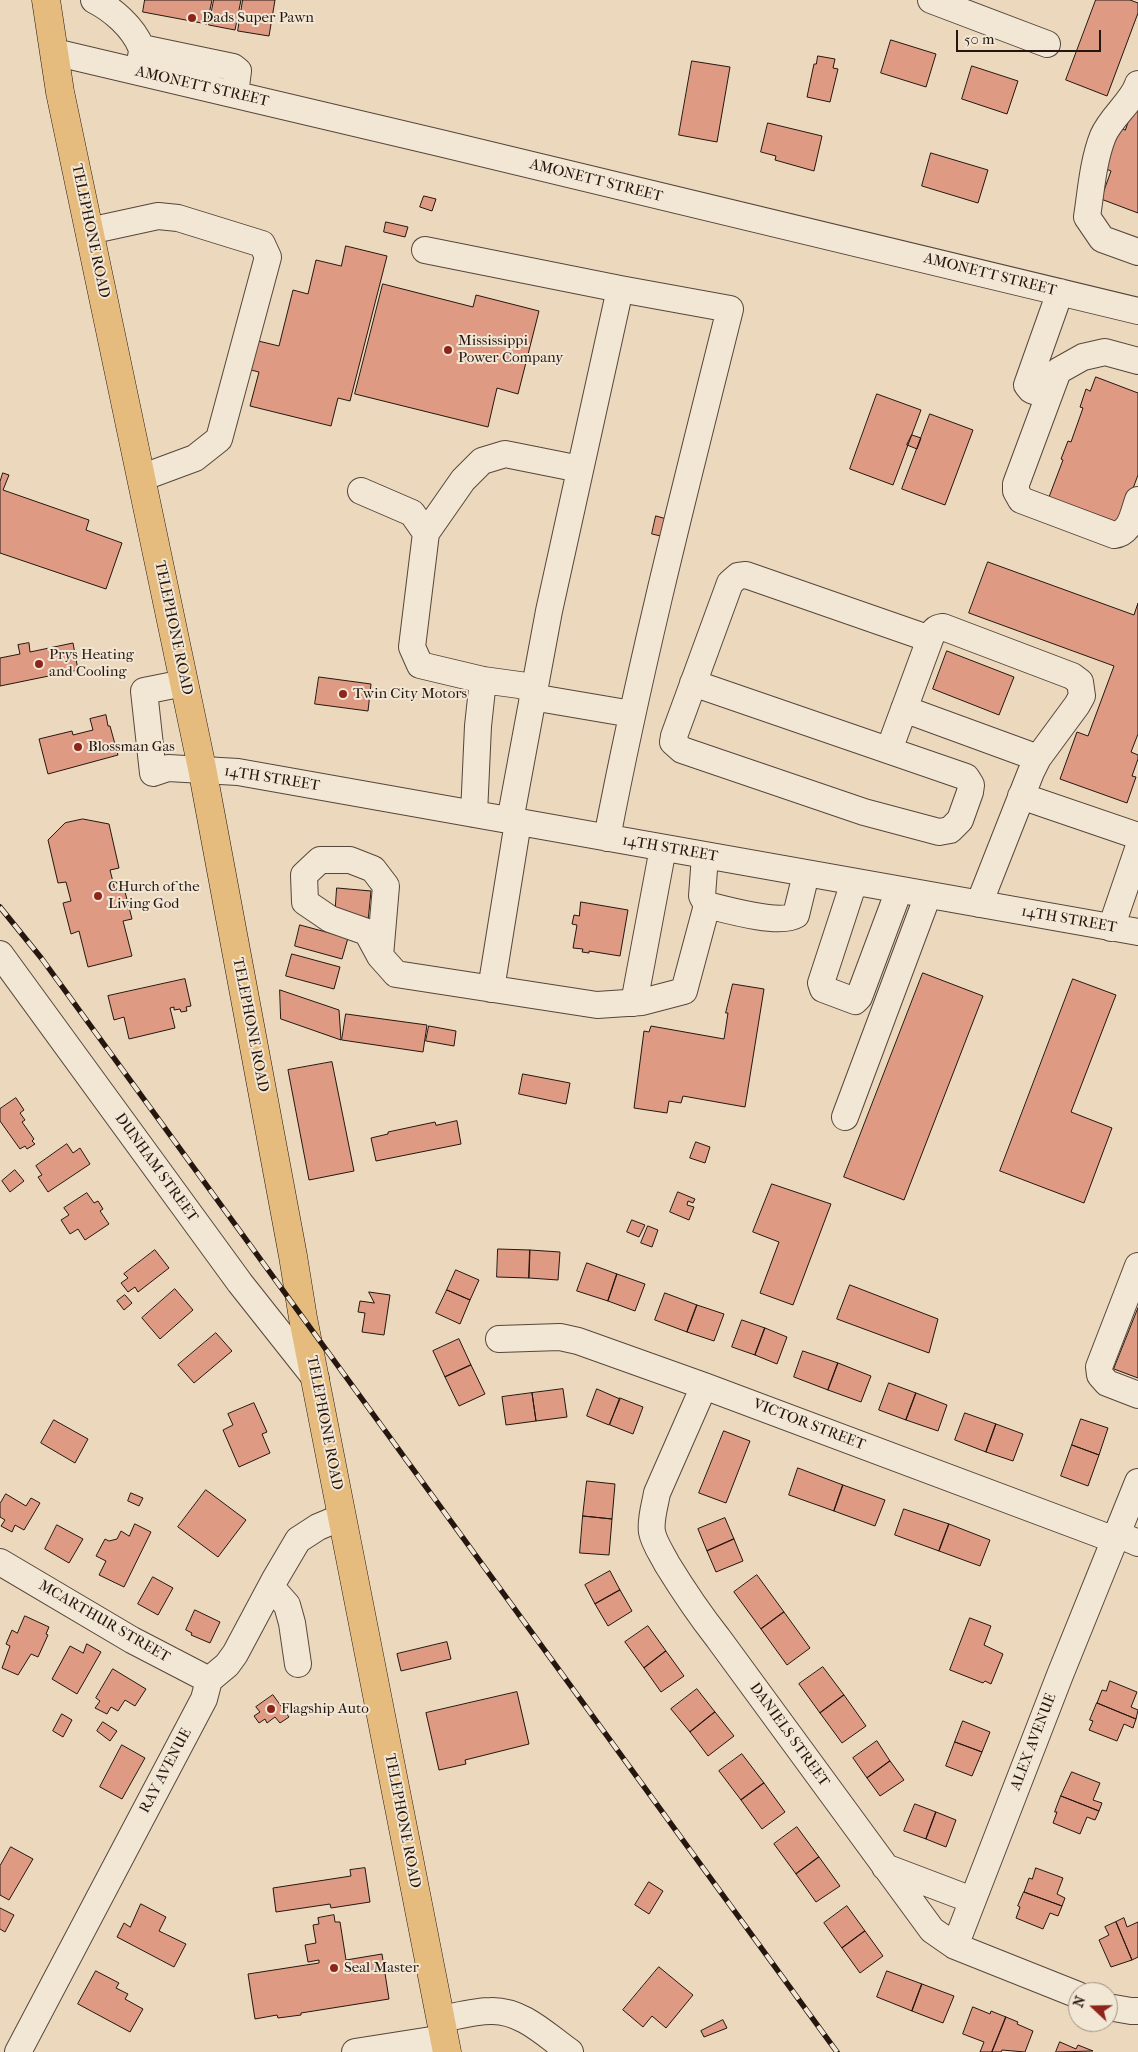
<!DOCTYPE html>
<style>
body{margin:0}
#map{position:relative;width:1138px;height:2052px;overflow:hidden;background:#ebd8bd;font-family:"IM FELL French Canon",serif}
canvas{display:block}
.north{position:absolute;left:1068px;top:1982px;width:50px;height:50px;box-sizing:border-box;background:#f2e6d4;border:1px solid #a09386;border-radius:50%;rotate:291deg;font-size:14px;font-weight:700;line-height:20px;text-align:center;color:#251710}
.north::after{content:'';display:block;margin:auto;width:18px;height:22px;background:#8f2418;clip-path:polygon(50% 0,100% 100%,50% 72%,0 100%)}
.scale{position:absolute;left:956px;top:30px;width:145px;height:22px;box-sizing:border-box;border:2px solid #251710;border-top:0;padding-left:6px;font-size:15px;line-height:18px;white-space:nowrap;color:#251710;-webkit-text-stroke:4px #f2e6d4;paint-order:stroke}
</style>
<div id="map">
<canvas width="1138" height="2052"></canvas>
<div class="north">N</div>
<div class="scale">50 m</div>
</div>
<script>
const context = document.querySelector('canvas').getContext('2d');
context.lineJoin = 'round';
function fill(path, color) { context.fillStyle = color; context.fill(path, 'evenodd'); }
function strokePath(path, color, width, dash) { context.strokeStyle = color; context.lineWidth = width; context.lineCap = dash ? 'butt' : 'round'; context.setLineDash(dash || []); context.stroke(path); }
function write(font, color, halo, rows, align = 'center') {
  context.font = font + ' "IM FELL French Canon",serif'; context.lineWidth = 4; context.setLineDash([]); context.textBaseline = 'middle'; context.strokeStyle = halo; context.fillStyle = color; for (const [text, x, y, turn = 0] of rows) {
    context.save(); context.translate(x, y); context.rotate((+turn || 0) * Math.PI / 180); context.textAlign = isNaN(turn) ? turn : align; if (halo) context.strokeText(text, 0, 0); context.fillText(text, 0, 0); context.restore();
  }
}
const building = new Path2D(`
 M145 0H212L207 24 143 12Z
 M214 0H241L235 30 209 25Z
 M243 0H275L269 36 238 31Z
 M1096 0H1130L1138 3V13L1107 96 1066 80Z
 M891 40 936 54 926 87 881 73Z
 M818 56 835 59 833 68 838 69 830 102 807 97 814 64H816Z
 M692 61 730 67 717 142 679 135Z
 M972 66 1018 81 1007 114 962 99Z
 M1135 103 1138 104V213L1101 199 1111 171 1102 167 1117 127 1125 130Z
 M768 123 822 136 814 171 775 160 776 156 761 152Z
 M931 153 988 170 978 203 922 186Z
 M424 196 436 199 432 211 420 207Z
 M386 222 408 227 405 237 384 232Z
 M346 246 387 256 350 401 338 398 331 426 250 406 259 372 243 368 250 339 279 346 293 290 308 294 316 260 341 266Z
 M383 284 473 307 476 295 539 311 518 394 497 388 488 427 355 394Z
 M1096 377 1138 393V475L1120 523 1049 497 1063 460 1061 459 1068 441 1071 442 1083 408 1080 407 1086 389 1090 391Z
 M877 394 921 410 893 485 850 469Z
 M930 414 973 430 945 505 902 489Z
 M912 435 921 438 917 449 907 445Z
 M3 473 9 475 3 490 89 520 86 530 122 543 106 589 0 553V482Z
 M656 516 674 521 669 538 652 534Z
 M988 562 1134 615 1138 603V734L1131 752 1138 755V759L1132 776 1136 777 1127 803 1060 779 1077 732 1088 736 1114 666 969 613Z
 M29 643 30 652 73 643 78 670 0 686V658L20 654 18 645Z
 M947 651 1014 677 999 715 933 689Z
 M319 677 371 684 368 711 315 704Z
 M106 715 108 726H110L118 755 48 774 39 739 72 731 73 735 93 730 90 719Z
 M83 819 109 824 119 868 110 870 115 890 124 888 132 919 123 921 132 956 88 967 79 931 71 934 63 903 71 901 66 882 58 883 48 840 65 823Z
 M337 888 371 891 368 921 335 918Z
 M581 902 628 910 620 956 589 951V953L582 952 583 949 573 948 577 925 572 924 574 915 579 916Z
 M300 925 348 938 342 959 295 946Z
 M292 954 340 967 334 989 286 976Z
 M923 973 983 996 904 1200 844 1177Z
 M185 979 191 1006 186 1007 187 1011 181 1012 180 1009 174 1010V1007L170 1008 175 1028 129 1039 124 1017 114 1020 108 996Z
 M1073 979 1116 995 1071 1112 1112 1128 1084 1203 1000 1171Z
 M733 984 764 989 745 1107 683 1096 681 1103 669 1101 667 1113 634 1108 644 1031 649 1032 651 1026 724 1039 728 1013H726Z
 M280 990 339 1010 341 1040 281 1019Z
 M346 1014 427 1025 423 1052 342 1040Z
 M429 1026 456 1031 454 1046 426 1041Z
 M332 1062 354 1171 309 1180 288 1070Z
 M523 1074 570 1083 566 1104 519 1094Z
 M16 1098 24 1110 20 1113 25 1120 22 1122 34 1139 32 1141 35 1144 27 1149 25 1146 20 1149 0 1121V1109Z
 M457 1121 461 1144 376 1161 371 1138 388 1134V1132L435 1122 436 1125Z
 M696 1142 710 1147 705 1163 690 1158Z
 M67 1144 73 1153 80 1148 90 1164 48 1192 38 1177 42 1175 36 1166Z
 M15 1170 24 1181 10 1192 2 1181Z
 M772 1184 831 1204 793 1305 760 1293 779 1242 753 1232Z
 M678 1192 695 1199 693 1203 688 1201 687 1205 694 1207 689 1220 670 1212Z
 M87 1193 94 1203 98 1201 103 1209 100 1211 109 1224 85 1240 78 1229 70 1234 61 1220 69 1215 64 1208Z
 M632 1220 645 1225 639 1237 627 1232Z
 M648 1226 658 1230 652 1247 641 1243Z
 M498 1249 530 1250 529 1278 497 1277Z
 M155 1250 169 1268 138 1292 135 1287 128 1292 121 1283 128 1278 124 1274Z
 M530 1250 560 1252 558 1280 529 1278Z
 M587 1263 617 1274 608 1301 577 1291Z
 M456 1270 479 1280 470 1300 447 1290Z
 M617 1274 645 1284 635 1311 608 1301Z
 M850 1285 938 1319 929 1353 837 1319Z
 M175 1289 193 1310 160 1339 142 1318Z
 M447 1290 470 1300 460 1324 436 1313Z
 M369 1292 390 1295 384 1335 362 1332 365 1313 358 1312 360 1301 374 1303Z
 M665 1293 697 1305 687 1332 655 1320Z
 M125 1295 132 1303 124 1310 117 1301Z
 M697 1305 724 1314 714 1341 687 1332Z
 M1138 1308V1378L1114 1369Z
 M742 1320 765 1328 755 1355 732 1347Z
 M765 1328 787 1337 777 1364 755 1355Z
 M216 1333 232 1351 194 1383 178 1365Z
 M459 1339 471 1365 445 1377 433 1351Z
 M803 1351 838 1363 828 1390 794 1377Z
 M838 1363 871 1376 861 1402 828 1390Z
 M471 1365 485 1394 459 1406 445 1377Z
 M889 1383 916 1393 906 1420 879 1410Z
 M563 1389 567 1417 536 1421 532 1393Z
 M597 1389 620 1399 609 1425 587 1416Z
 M532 1393 536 1421 506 1425 502 1397Z
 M916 1393 947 1405 938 1431 906 1420Z
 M620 1398 643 1407 633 1434 610 1425Z
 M254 1403 267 1432 262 1434 270 1453 239 1467 223 1430 233 1425 228 1414Z
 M965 1413 996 1424 986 1452 955 1440Z
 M1081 1419 1108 1428 1099 1455 1072 1445Z
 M54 1420 88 1439 75 1463 41 1443Z
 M996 1424 1023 1434 1013 1461 986 1452Z
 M724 1431 750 1441 726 1503 699 1493Z
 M1072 1445 1099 1455 1088 1486 1061 1476Z
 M798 1468 843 1485 834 1511 789 1495Z
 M587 1481 615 1484 612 1519 583 1516Z
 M843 1485 885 1500 875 1526 834 1511Z
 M206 1490 246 1520 218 1557 178 1527Z
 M131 1493 143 1498 139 1506 128 1501Z
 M6 1494 26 1506 31 1498 40 1503 24 1530 15 1525 12 1532 1 1526 5 1520 0 1517V1504Z
 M904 1509 949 1524 939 1551 895 1535Z
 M583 1516 612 1519 609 1555 580 1553Z
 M725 1518 734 1539 707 1551 698 1529Z
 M135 1524 151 1532 124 1587 99 1575 106 1561 96 1556 105 1539 109 1541 117 1539 121 1531 129 1536Z
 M949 1524 990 1540 980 1566 939 1551Z
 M57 1525 83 1539 69 1563 45 1549Z
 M734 1539 743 1561 716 1572 707 1551Z
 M610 1571 620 1590 595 1604 585 1585Z
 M757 1575 784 1612 761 1629 734 1592Z
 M153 1577 173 1588 158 1615 138 1604Z
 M620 1590 632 1611 608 1626 595 1604Z
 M195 1610 220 1622 210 1643 191 1635 192 1633 186 1630Z
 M784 1612 810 1648 787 1665 761 1629Z
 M25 1616 49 1627 46 1634 48 1635 38 1657 31 1654 18 1675 2 1668 10 1646 6 1644 12 1630 17 1633Z
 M970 1618 991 1626 984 1645 1003 1654 991 1684 985 1681 983 1683 950 1670Z
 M648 1626 666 1651 644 1668 625 1642Z
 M447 1642 451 1659 401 1671 397 1654Z
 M87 1644 101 1652 77 1694 52 1679 70 1646 83 1653Z
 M666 1651 684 1676 661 1692 644 1668Z
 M823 1667 844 1695 820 1713 799 1684Z
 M113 1669 146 1689 135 1706 125 1700 118 1711 111 1707 107 1714 95 1708 100 1701 96 1698Z
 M1110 1681 1137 1692 1131 1707 1138 1710 1136 1719 1097 1703 1102 1690 1106 1691Z
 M697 1689 715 1712 690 1732 671 1709Z
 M517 1692 529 1744 465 1760 466 1764 439 1770 426 1713Z
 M273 1695 289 1717 280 1723 275 1717 267 1723 265 1719 259 1723 254 1716 260 1712 256 1707Z
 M844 1695 866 1726 842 1743 820 1713Z
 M1097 1703 1136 1719 1133 1728 1124 1724 1117 1741 1089 1730 1093 1721 1090 1720Z
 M715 1712 734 1736 708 1756 690 1732Z
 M62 1714 72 1720 63 1737 53 1731Z
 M963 1721 990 1732 982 1752 955 1742Z
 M103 1722 117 1731 110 1741 97 1731Z
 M877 1741 890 1761 867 1778 853 1758Z
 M955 1742 982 1752 972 1776 946 1766Z
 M122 1745 145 1758 122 1799 100 1787Z
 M742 1754 764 1783 741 1800 719 1771Z
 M890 1761 904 1780 880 1796 867 1778Z
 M1072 1772 1100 1783 1093 1800 1102 1803 1099 1811 1061 1796Z
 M764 1783 785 1812 762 1829 741 1800Z
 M1061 1796 1099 1811 1095 1820 1087 1817 1080 1834 1053 1823 1057 1812H1055Z
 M915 1804 936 1812 926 1839 904 1831Z
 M936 1812 956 1820 946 1847 926 1839Z
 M797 1827 819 1857 796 1874 774 1844Z
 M11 1847 33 1859 9 1900 0 1895V1866Z
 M819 1857 840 1886 816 1902 796 1874Z
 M365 1868 370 1902 331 1908 330 1904 276 1912 273 1888 351 1876 350 1870Z
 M1036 1868 1063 1878 1057 1894 1065 1898 1062 1906 1024 1892 1029 1878 1032 1879Z
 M649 1882 663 1891 649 1914 635 1905Z
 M1024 1892 1062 1906 1058 1916 1050 1913 1043 1929 1016 1918 1020 1907 1018 1906Z
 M141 1904 166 1917 159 1931 186 1944 174 1967 117 1937 124 1923 130 1927Z
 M847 1906 865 1931 842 1948 824 1923Z
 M0 1908 14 1915 5 1932 0 1929Z
 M334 1915 335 1922H340L346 1960 382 1954 389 1999 301 2013V2015L278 2018 277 2015 255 2019 248 1974 319 1963V1960L308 1962 305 1945 316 1943 313 1925 319 1924 318 1918Z
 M1124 1918 1127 1927 1138 1922V1957L1132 1960 1116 1922Z
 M1116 1922 1132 1960 1111 1967 1099 1940 1109 1935 1105 1927Z
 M865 1931 883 1956 860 1973 842 1948Z
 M659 1967 693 1995 666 2028 652 2016 643 2027 623 2010Z
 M96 1971 119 1983 116 1988 128 1994 125 1999 143 2009 130 2032 78 2004Z
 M887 1971 922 1984 912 2011 877 1997Z
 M922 1984 954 1996 943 2023 912 2011Z
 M973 2007 990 2014 991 2011 1006 2017 992 2052H980L984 2042 963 2034Z
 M1006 2017 1018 2022 1017 2024 1033 2031 1025 2052 1002 2050 1001 2052H992Z
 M723 2020 727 2028 704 2037 701 2031Z
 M1060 2042 1076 2049 1078 2045 1093 2051 1056 2052Z`);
const minor = new Path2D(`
 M94 0C112 9 133 27 141 47 143 52 140 61 139 66
 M931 0 1047 44
 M142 48 233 67 238 71 235 94
 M54 52 440 143 1138 311
 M89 231 158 216 178 218 262 244 268 257 219 439 195 458 141 478
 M425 250 620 289
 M1138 252 1102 239 1087 217C1091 191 1093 161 1103 136 1111 117 1133 101 1138 84
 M1138 361 1105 352 1083 357 1058 371 1016 484V491L1021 500 1114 535C1131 533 1133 514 1138 500
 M1048 396 1031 390 1027 385 1060 292
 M361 491 412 513 426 533 412 647 420 665 483 680 534 687
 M426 533 463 480 482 461 505 454 580 469
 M184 683 144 691 153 773 168 768 238 772 1138 932
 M693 683 966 777 971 785 970 792 960 820 950 830 939 832 864 812 682 750 673 742 674 736 730 583 738 576 746 575 930 639C933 632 934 628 943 627L1072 676 1080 682 1082 696 1077 705 1038 758 1031 772 979 904
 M532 697 632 714
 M904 709 1038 758
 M889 750 930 639
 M1021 796 1138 836
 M474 814 478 726 483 680
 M510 821 549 611 620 289 730 309C686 485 641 660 607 838
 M705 856 702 896 707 905C727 910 780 925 796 915L806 874
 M854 882 821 983 823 989 855 1001 859 997 899 890
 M1111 928 1138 849
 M0 954 240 1283 316 1379
 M380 956 367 932 330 919 305 902 304 875 320 860H350L373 869 386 886 380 956 396 974 597 1005 642 1002 684 991 707 905
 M491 989 518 822
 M634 1003 663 848
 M845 1117 928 895
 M1138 1266 1099 1367 1100 1375 1107 1383 1138 1395
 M499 1339 560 1337 578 1341 704 1386 1115 1540
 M704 1386 657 1493C655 1505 650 1520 652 1532 654 1543 662 1554 667 1564 683 1590 699 1614 718 1638L932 1930 955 1946 1078 1995
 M1117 1534 1138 1543
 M0 1562 132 1640 209 1680
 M271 1587 287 1605 292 1623 298 1664
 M885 1867 972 1900
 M955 1946 1060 1675 1138 1482
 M1108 2007 1131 2011H1138
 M441 2019C457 2016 475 2011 491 2011 522 2010 547 2036 570 2052
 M18 2052 204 1699 209 1680 227 1665 235 1654 275 1579 298 1540 318 1527 342 1517
 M355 2052 444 2038`);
const major = new Path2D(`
 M46 0 60 92 202 768 293 1256 303 1318 447 2052`);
const rail = new Path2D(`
 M0 907 42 959 837 2052`);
const markers = [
 [192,18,5,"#8f2418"],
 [448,350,5,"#8f2418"],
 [39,664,5,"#8f2418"],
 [343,694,5,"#8f2418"],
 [78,747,5,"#8f2418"],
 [98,896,5,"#8f2418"],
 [271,1709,5,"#8f2418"],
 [334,1968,5,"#8f2418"]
];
const poiNames = [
 ["Dads Super Pawn",202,18],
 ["Mississippi",458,341],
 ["Power Company",458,358],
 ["Prys Heating",49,655],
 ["and Cooling",49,672],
 ["Twin City Motors",353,694],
 ["Blossman Gas",88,747],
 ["CHurch of the",108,887],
 ["Living God",108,904],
 ["Flagship Auto",281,1709],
 ["Seal Master",344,1968]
];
const streetNames = [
 ["AMONETT STREET",202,87,13],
 ["AMONETT STREET",596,181,14],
 ["TELEPHONE ROAD",90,231,78],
 ["AMONETT STREET",990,275,14],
 ["TELEPHONE ROAD",173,628,78],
 ["14TH STREET",272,779,9],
 ["14TH STREET",670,849,10],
 ["14TH STREET",1069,920,10],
 ["TELEPHONE ROAD",250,1025,79],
 ["DUNHAM STREET",156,1168,54],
 ["TELEPHONE ROAD",324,1423,79],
 ["VICTOR STREET",809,1425,21],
 ["MCARTHUR STREET",104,1622,30],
 ["DANIELS STREET",789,1735,54],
 ["ALEX AVENUE",1034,1742,-69],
 ["RAY AVENUE",166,1771,-62],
 ["TELEPHONE ROAD",402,1821,79]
];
fill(building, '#df9a83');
strokePath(building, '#251710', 1);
strokePath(minor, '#56473b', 28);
strokePath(major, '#251710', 29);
strokePath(minor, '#f2e6d4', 26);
strokePath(major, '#e6bc7e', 28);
strokePath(rail, '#251710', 5.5);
strokePath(rail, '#f2e6d4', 4, [11]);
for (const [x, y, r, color] of markers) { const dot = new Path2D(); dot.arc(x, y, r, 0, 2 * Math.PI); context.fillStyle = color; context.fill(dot); strokePath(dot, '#f2e6d4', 2); }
write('15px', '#251710', '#f2e6d4', poiNames, 'left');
write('15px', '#251710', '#f2e6d4', streetNames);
</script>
